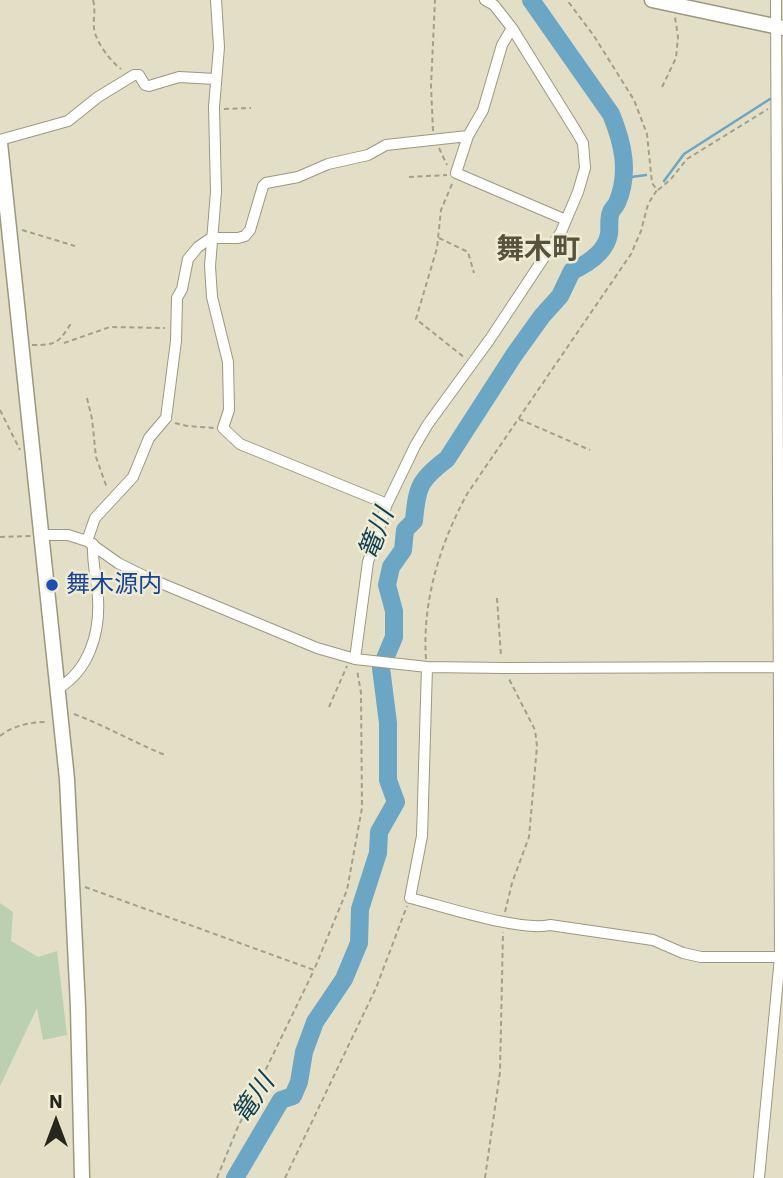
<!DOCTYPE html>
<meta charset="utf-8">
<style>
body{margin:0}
#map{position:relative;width:783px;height:1178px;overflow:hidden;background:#e3dfc6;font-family:"IBM Plex Sans",sans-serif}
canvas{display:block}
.north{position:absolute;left:21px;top:1087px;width:70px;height:70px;-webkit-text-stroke:5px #f0ecd3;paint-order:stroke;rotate:0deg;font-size:19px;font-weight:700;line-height:28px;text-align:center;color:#27261c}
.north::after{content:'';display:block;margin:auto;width:24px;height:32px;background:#27261c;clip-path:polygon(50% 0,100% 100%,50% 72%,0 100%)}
</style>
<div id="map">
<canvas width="783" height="1178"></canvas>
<div class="north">N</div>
</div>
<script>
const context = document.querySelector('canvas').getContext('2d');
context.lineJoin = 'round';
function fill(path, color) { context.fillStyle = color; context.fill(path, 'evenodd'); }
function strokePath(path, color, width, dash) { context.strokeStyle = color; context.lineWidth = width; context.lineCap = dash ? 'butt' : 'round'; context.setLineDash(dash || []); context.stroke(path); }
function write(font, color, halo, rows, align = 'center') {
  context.font = font + ' "IBM Plex Sans","Noto Sans JP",sans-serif'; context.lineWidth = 5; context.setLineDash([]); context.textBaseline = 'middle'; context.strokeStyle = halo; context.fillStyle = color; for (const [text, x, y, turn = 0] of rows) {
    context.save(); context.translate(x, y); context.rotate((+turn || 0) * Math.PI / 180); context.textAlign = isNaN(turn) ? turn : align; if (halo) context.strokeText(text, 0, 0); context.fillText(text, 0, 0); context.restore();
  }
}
const green = new Path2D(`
 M0 903 13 912 11 941 38 957 57 951 67 1035 43 1040 37 1008 0 1086Z`);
const stream = new Path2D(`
 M624 178 646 175
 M664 181 684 154 770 99`);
const river = new Path2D(`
 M235 1178 281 1100 293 1096 299 1082 304 1052 315 1022 344 979 359 943 360 909 378 853 379 832 396 802 388 780V723L381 668 394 637V611L387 585 391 567 403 550 405 530 414 521C417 487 419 480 447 459L514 355 542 316 560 296 572 271C587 264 606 252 609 234 610 227 608 219 611 212 612 209 615 207 617 203 630 173 623 143 611 114L531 0`);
const path = new Path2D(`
 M93 0C96 11 93 17 94 28 95 41 111 62 121 69
 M662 87 676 58 678 37 675 17
 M224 109 251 108
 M433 131 431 86 435 0
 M439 148 447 165
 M409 177 447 175
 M452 184 441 210 437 248 416 319 465 358
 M658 190 671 179 687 159 768 109
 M22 230 75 246
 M439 238 468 252 474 273
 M64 343 110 327 165 328
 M32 345C58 345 58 343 72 322
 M87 398 92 419 96 457 107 488
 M0 410 20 450
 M519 419 590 450
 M175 423 187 426 215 428
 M0 537 31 536
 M497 598 501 656
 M426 659C422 601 440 544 467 494L631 254 641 231 648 204 657 190 652 183 647 134 634 100 594 36 567 0
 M329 707 347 666
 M74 714C106 726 133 742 165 755
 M0 736C14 725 31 722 48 722
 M85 887 314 970 347 890 362 808 361 693 357 670
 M505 912 512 883 529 837 537 746 535 730 508 677
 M217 1178 237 1129 314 970
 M285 1178 376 988 407 906
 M485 1178 500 1072 503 932`);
const street = new Path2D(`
 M216 0 219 47 214 107 216 192 210 266 212 297 228 362 229 410 223 428 240 444 387 504
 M512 28 502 45 483 110 468 136 456 173 566 220
 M0 140 68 121 98 97 134 75H139L145 85 149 86 179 77 215 79
 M42 535H68L87 541 118 563 146 577 317 648 355 659 427 667 505 668 783 667
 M87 541 95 518 133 477 149 438 166 418 176 341 177 298 182 289 188 259 198 247 211 238H238L245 236 250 230 263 186 266 183 298 177 328 164 368 155 386 145 468 136
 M355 659 368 562 387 504 415 446 428 424 490 339 561 232 578 192 585 168 583 143 576 131 512 28 494 5 485 0
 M427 667 422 836 410 898C443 906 520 932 550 925L653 940 683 953 701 957H783
 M57 689C89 671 100 633 98 599 97 580 92 563 93 544
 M759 1178 780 957 776 0`);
const secondary = new Path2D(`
 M652 0 783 28
 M0 143 67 779 78 1008 82 1178`);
const markers = [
 [52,585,7,"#1a4fb4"]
];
const transitNames = [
 ["舞木源内",66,585]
];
const waterNames = [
 ["篭川",377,534,-69],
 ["篭川",254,1099,-56]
];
const quarterNames = [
 ["舞木町",538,250]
];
fill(green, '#bad0b0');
strokePath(stream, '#6ba6c4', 2.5);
strokePath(river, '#6ba6c4', 18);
strokePath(street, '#9b9880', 12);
strokePath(secondary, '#9b9880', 17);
strokePath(path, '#a29f8b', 2, [5, 3.5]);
strokePath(street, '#fff', 10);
strokePath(secondary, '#fff', 14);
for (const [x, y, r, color] of markers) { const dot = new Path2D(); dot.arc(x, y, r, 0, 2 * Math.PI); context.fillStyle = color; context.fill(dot); strokePath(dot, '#f0ecd3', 2.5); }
write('24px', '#164399', '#f0ecd3', transitNames, 'left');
write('italic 26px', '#0c3f54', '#f0ecd3', waterNames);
write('bold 28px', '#55523d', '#f0ecd3', quarterNames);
</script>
